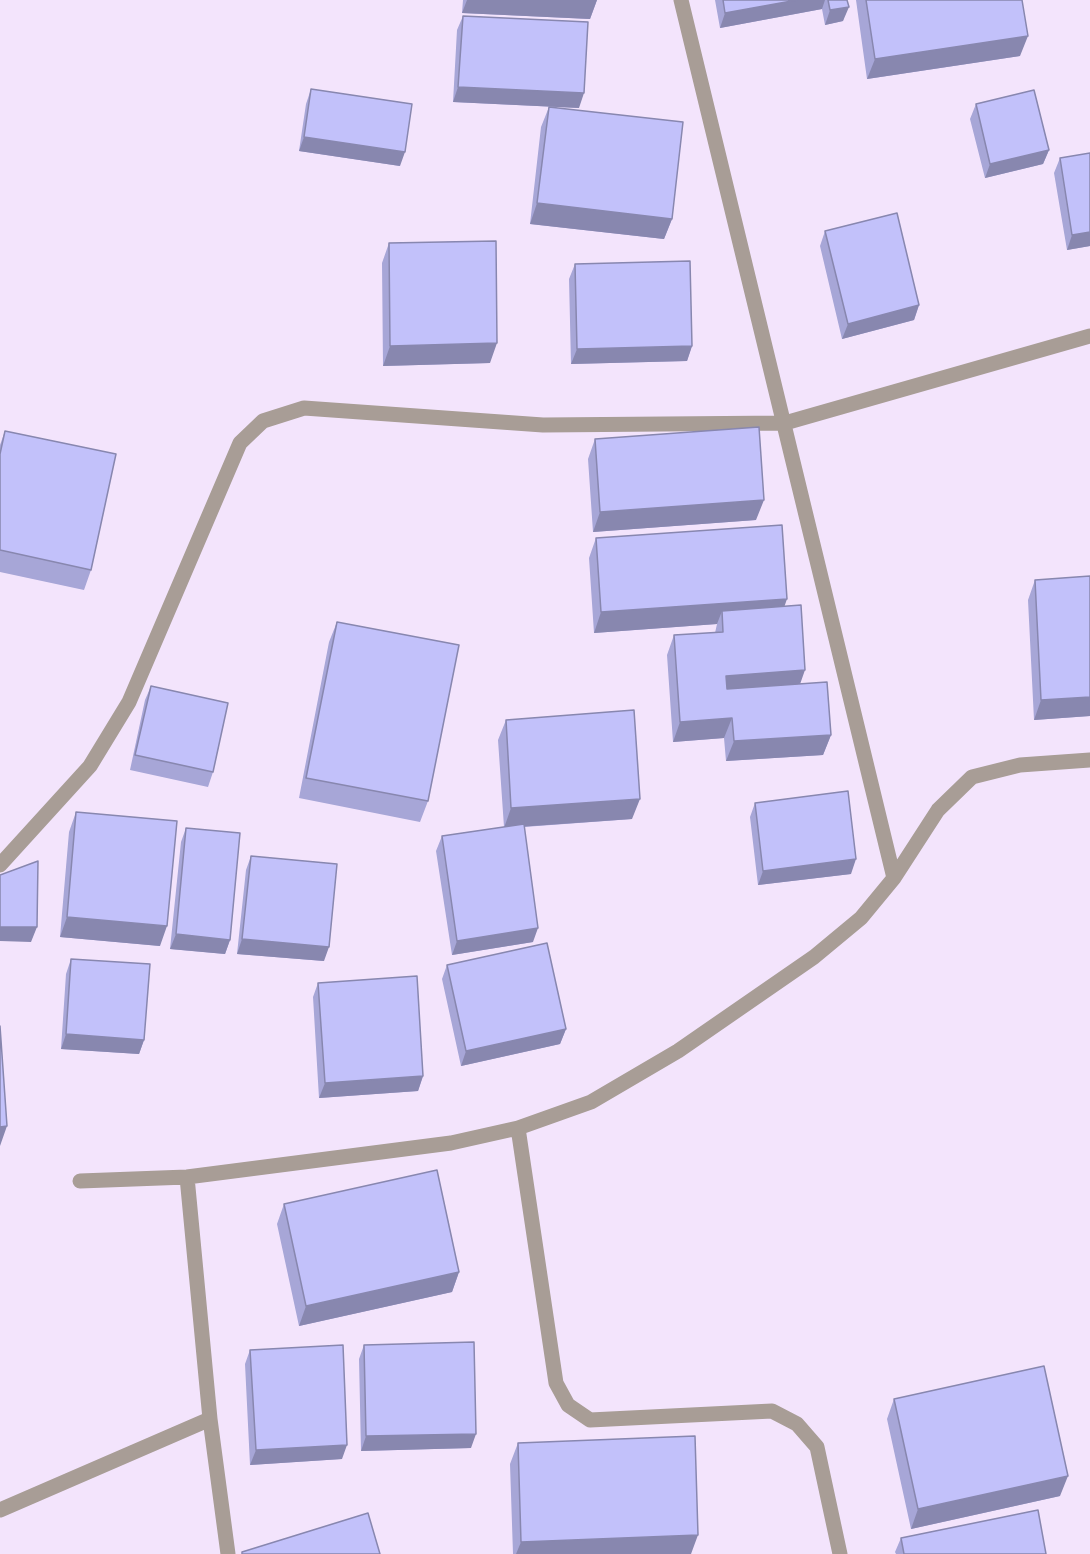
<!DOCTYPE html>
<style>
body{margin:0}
canvas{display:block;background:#f3e4fc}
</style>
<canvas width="1090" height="1554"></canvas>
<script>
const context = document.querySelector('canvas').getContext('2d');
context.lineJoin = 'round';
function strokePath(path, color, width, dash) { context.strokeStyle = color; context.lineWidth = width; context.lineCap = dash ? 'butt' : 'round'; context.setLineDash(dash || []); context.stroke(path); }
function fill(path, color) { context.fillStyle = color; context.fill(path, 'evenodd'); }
const minor = new Path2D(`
 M681 0 894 878
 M0 865 90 766 129 702 240 443 263 421 304 408 543 425 785 423 1090 336
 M518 1128 556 1383 568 1405 590 1420 772 1411 797 1424 817 1447 840 1554
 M187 1177 210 1419 228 1554
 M80 1181 187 1177 451 1143 518 1128 591 1102 678 1051 814 957 861 918 894 878 938 810 972 777 1020 765 1090 760
 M0 1510 210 1419`);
const wall = new Path2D(`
 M463 0H597L590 19 462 13Z
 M715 0H847L843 21 825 25 822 9 720 28Z
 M856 0H1022L1020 56 867 79Z
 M463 16 579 108 453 102 457 30Z
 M311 89 400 166 299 151 306 104Z
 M976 104 1049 150 1043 164 985 178 970 119Z
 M549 107 672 219 664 239 530 224 541 127Z
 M1060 158 1090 246 1067 250 1054 173Z
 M825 231 919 305 914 320 842 339 820 246Z
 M389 243 490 363 383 366 382 263Z
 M575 264 692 346 687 361 571 364 569 279Z
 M5 431 91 570 84 590 0 572V445Z
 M595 439 756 520 593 532 588 459Z
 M596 538 785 606 800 683 831 735 823 755 726 761 724 738 673 742 667 655 674 635 715 633 717 624 594 633 589 558Z
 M1090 576V716L1034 720 1028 600 1035 580Z
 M337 622 428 801 420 822 299 798 329 642Z
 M151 686 213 772 208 787 130 770 145 700Z
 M506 720 632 819 524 827 533 942 452 955 436 851 442 836 504 827 498 740Z
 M755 803 851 874 758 885 750 817Z
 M76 812 160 946 60 937 69 832Z
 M186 828 230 940 225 954 170 949 181 842Z
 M251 856 324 961 237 954 246 870Z
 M71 959 144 1040 139 1054 61 1049 66 974Z
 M447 965 566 1029 560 1044 461 1066 442 979Z
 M318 983 423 1076 418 1091 319 1098 313 997Z
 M284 1204 459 1272 452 1292 299 1326 277 1224Z
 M364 1345 471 1448 361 1451 359 1359Z
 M250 1350 342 1459 250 1465 245 1364Z
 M894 1399 1060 1496 911 1529 887 1419Z
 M518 1443 691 1554H513L510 1464Z
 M901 1538 1046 1554H896L895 1552Z`);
const shadedWall = new Path2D(`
 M467 0H597L590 19 462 13Z
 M797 0H825L822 9 720 28 725 13Z
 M849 7 843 21 825 25 830 10Z
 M1028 36 1020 56 867 79 875 59Z
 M458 87 584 93 579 108 453 102Z
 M304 137 405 152 400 166 299 151Z
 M1049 150 1043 164 985 178 990 164Z
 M537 203 672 219 664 239 530 224Z
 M1090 232V246L1067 250 1072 235Z
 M919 305 914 320 842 339 848 324Z
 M497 343 490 363 383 366 390 346Z
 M692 346 687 361 571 364 577 349Z
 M764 500 756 520 593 532 600 512Z
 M787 599 780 619 722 611 717 624 594 633 601 612Z
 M805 670 798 690 719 696 726 676Z
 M1090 697V716L1034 720 1041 700Z
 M732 718 724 738 673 742 680 722Z
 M831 735 823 755 726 761 734 741Z
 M640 799 632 819 504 828 511 808Z
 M856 859 851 874 758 885 763 871Z
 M67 917 167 926 160 946 60 937Z
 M0 927H37L31 942 0 941Z
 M538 928 533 942 452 955 457 941Z
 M176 934 230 940 225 954 170 949Z
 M242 939 329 947 324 961 237 954Z
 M566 1029 560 1044 461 1066 466 1051Z
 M66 1034 144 1040 139 1054 61 1049Z
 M423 1076 418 1091 319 1098 325 1083Z
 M7 1126 0 1146V1127Z
 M459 1272 452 1292 299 1326 306 1306Z
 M476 1434 471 1448 361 1451 366 1436Z
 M347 1445 342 1459 250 1465 256 1450Z
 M1068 1476 1060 1496 911 1529 918 1509Z
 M698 1535 691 1554H516L521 1542Z`);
const building = new Path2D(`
 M723 0H797L725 13Z
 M828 0H847L849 7 830 10Z
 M866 0H1022L1028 36 875 59Z
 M463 16 588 22 584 93 458 87Z
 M311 89 412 104 405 152 304 137Z
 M1034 90 1049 150 990 164 976 104Z
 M549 107 683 122 672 219 537 203Z
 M1090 153V232L1072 235 1060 158Z
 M897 213 919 305 848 324 825 231Z
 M496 241 497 343 390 346 389 243Z
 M690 261 692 346 577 349 575 264Z
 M759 427 764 500 600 512 595 439Z
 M5 431 116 454 91 570 0 550V454Z
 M782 525 787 599 601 612 596 538Z
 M1090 576V697L1041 700 1035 580Z
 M801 605 805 670 726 676 727 689 827 682 831 735 734 741 732 718 680 722 674 635 723 632 722 611Z
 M337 622 459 645 428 801 306 778Z
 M151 686 228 703 213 772 135 755Z
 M634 710 640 799 511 808 506 720Z
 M848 791 856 859 763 871 755 803Z
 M76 812 177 821 167 926 67 917Z
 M524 824 538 928 457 941 442 836Z
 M186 828 240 833 230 940 176 934Z
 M251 856 337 864 329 947 242 939Z
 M38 861 37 927H0V875Z
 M547 943 566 1029 466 1051 447 965Z
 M71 959 150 964 144 1040 66 1034Z
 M417 976 423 1076 325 1083 318 983Z
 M0 1026 7 1126 0 1127Z
 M437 1170 459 1272 306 1306 284 1204Z
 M474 1342 476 1434 366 1436 364 1345Z
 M343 1345 347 1445 256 1450 250 1350Z
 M1044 1366 1068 1476 918 1509 894 1399Z
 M695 1436 698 1535 521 1542 518 1443Z
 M1038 1510 1046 1554H904L901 1538Z
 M368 1513 380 1554H242V1552Z`);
strokePath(minor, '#a89d96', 15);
fill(wall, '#a7a6d7');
fill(shadedWall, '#8887af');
fill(building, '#c2c1fa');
strokePath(building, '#8887af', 1.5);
</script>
